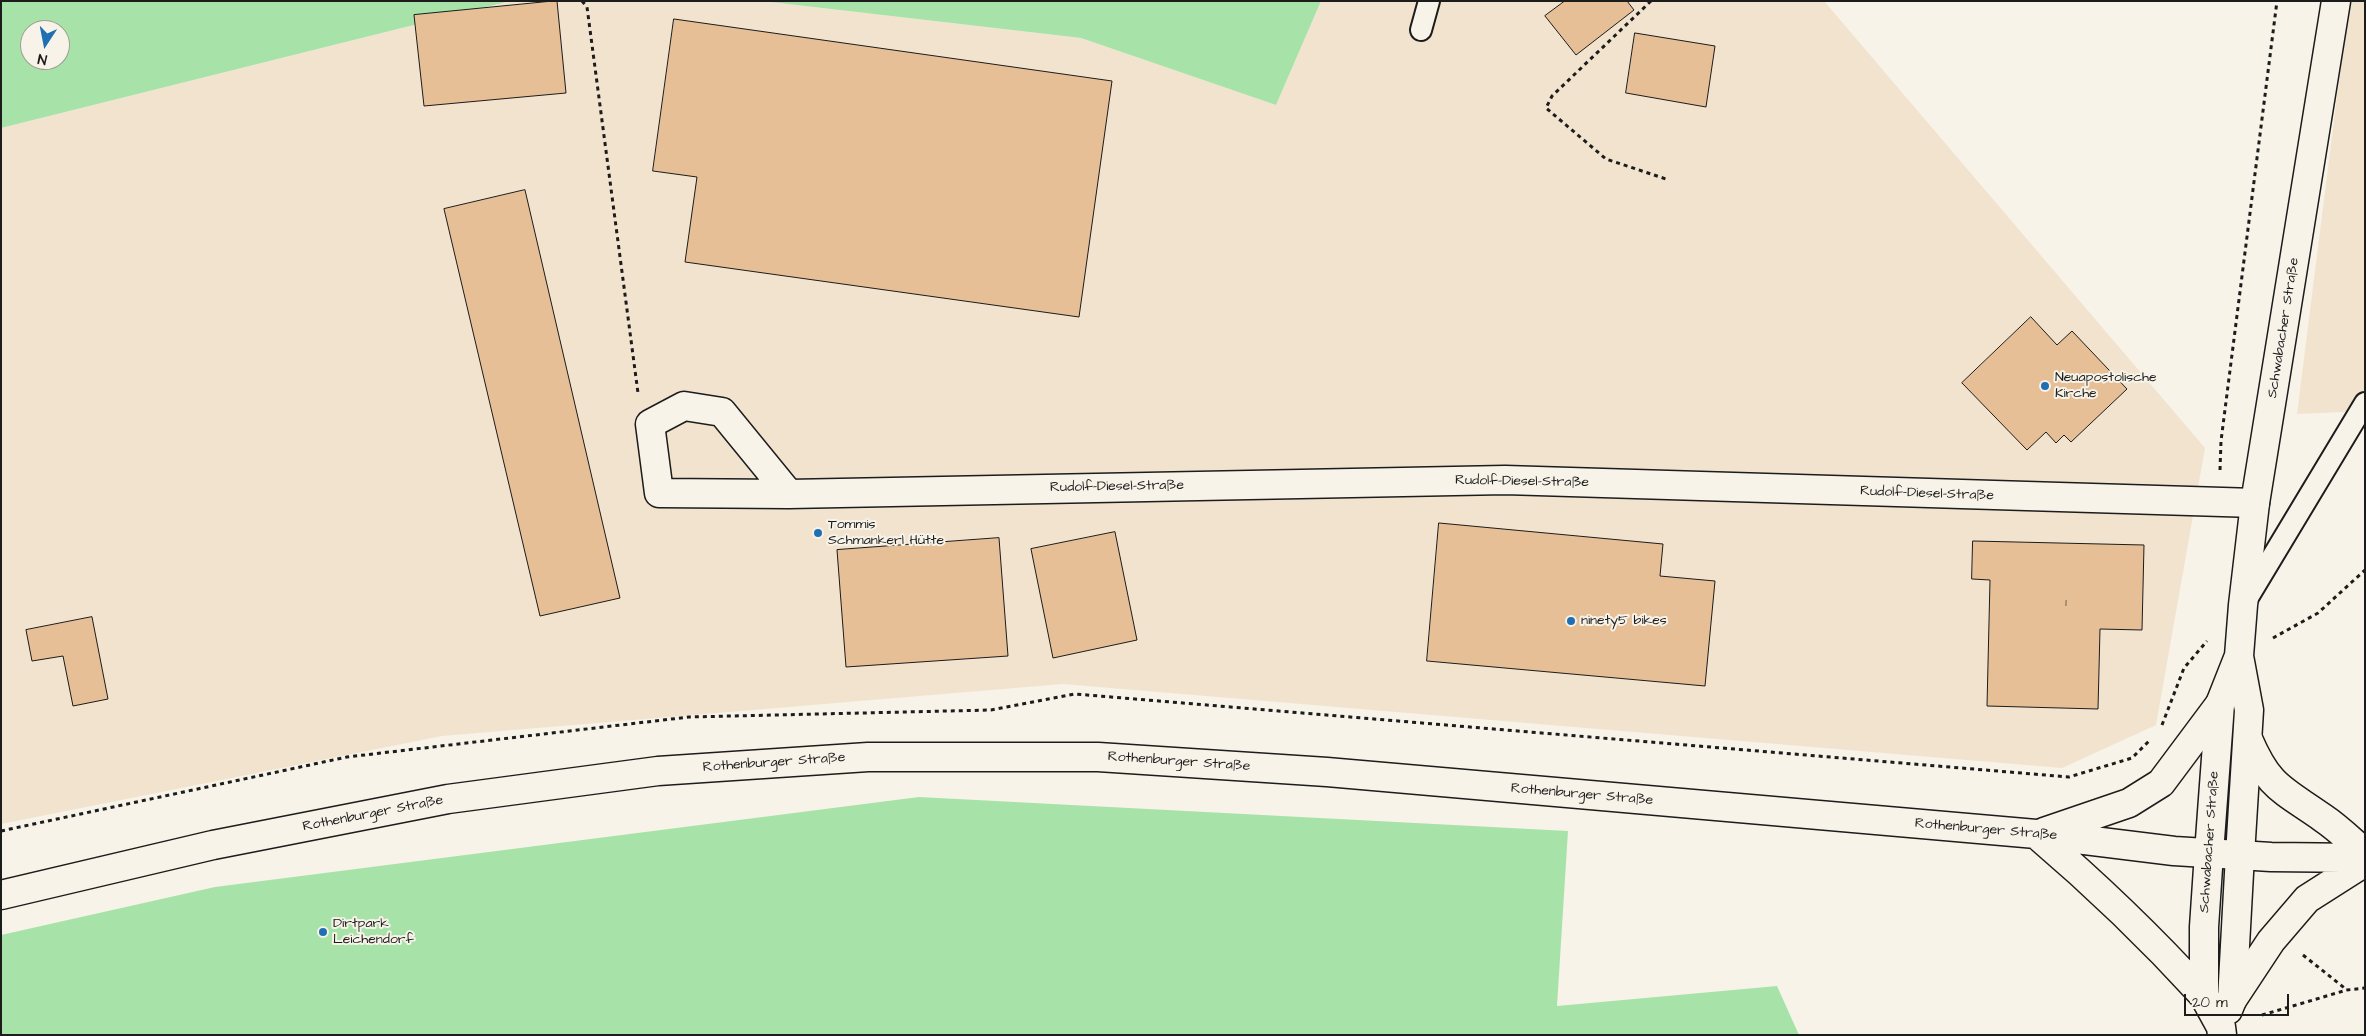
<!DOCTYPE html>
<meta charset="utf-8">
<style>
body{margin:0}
#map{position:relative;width:2366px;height:1036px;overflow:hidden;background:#f7f3e8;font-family:"Architects Daughter",sans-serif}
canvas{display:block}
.frame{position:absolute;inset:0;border:2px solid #1c1c1c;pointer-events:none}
.north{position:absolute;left:20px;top:20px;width:50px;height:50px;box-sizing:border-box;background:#f7f3e8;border:1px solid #9f9d96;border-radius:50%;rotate:191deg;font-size:14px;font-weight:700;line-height:20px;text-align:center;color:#1c1c1c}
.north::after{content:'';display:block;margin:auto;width:18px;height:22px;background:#1f6fb2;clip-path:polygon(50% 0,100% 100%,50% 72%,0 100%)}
.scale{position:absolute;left:2184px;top:994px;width:105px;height:22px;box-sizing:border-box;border:2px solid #1c1c1c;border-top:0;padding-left:6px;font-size:15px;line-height:18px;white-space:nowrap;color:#1c1c1c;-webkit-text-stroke:4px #f7f3e8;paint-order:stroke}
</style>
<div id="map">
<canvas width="2366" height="1036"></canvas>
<div class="frame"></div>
<div class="north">N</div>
<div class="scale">20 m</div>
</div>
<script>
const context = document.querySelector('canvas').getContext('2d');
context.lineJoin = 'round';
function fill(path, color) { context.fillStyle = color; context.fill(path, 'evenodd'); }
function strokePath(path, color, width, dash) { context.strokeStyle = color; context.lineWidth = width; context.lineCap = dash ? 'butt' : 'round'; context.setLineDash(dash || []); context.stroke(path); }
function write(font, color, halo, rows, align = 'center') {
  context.font = font + ' "Architects Daughter",sans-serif'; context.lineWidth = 4; context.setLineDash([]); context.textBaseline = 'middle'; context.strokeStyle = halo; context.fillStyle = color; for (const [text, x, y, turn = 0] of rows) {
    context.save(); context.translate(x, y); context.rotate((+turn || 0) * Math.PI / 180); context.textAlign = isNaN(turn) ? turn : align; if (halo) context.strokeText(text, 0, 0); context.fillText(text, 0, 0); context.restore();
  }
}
const built = new Path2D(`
 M510 1H762L1081 38 1276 105 1321 1H1824L2205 448 2156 725 2062 768 1063 684 442 736 1 824V128Z
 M2349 1H2365V411L2297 414Z`);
const green = new Path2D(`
 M1 1H510L1 128ZM30 30H60V60H30Z
 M762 1H1321L1276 105 1081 38Z
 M919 797 1568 831 1557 1006 1777 986 1799 1035H1V935L215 887Z`);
const building = new Path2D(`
 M557 1 566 93 424 106 414 15Z
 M1565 1H1627L1634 10 1576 55 1545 16Z
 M674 19 1112 81 1079 317 685 262 697 177 653 171Z
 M1635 33 1715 46 1706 107 1626 93Z
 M525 190 620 598 540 616 444 209Z
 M2031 317 2057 345 2072 331 2127 389 2071 442 2064 435 2056 443 2046 432 2027 450 1962 383Z
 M1439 523 1663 544 1660 576 1715 581 1705 686 1427 661Z
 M1115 532 1137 640 1053 658 1031 549Z
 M999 538 1008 656 846 667 837 550Z
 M1973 541 2144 545 2142 630 2100 629 2098 709 1987 706 1990 580 1972 579Z
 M92 617 108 699 73 706 63 656 32 661 26 630Z`);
const path = new Path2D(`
 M582 1 587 7 638 393
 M1651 1 1552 96 1546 108 1606 159 1669 180
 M2220 470 2221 441 2277 1
 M2273 638 2318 613 2365 570
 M2162 725 2184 668 2207 641
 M1 831 347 757 689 717 991 710 1075 694 2069 777 2132 758 2149 741
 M2303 955 2347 990
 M2262 1015 2347 990 2365 988`);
const service = new Path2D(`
 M1421 30 1429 1
 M2247 599 2365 403`);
const minor = new Path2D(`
 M789 494 722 412 684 406 650 424 659 493 789 494 1505 480 2255 503
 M2209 853 2204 927V996L2221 1027 2222 1035
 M2228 1010 2232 1000 2240 855`);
const tertiary = new Path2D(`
 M2209 853 2220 704 2239 656
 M2240 855 2249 710 2239 656 2243 605 2255 503 2336 1`);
const secondary = new Path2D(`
 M2248 739C2269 788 2282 789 2323 818 2338 828 2351 841 2365 853
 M2044 832 2129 803 2161 783 2220 704
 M2036 834C2096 885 2151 938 2204 996
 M1 895 213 845 448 799 658 771 868 757H1098L1327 772 2036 834 2174 851 2271 857 2365 858
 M2232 1000 2271 941 2307 899 2365 862`);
const markers = [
 [2045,386,5,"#1f6fb2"],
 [818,533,5,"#1f6fb2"],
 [1571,621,5,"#1f6fb2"],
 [323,932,5,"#1f6fb2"]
];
const numberNames = [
 ["1",2066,604]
];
const streetNames = [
 ["Schwabacher Straße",2284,328,-81],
 ["Rudolf-Diesel-Straße",1522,482,1],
 ["Rudolf-Diesel-Straße",1117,487,-1],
 ["Rudolf-Diesel-Straße",1927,494,2],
 ["Rothenburger Straße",1179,762,4],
 ["Rothenburger Straße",774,763,-4],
 ["Rothenburger Straße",1582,795,5],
 ["Rothenburger Straße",373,814,-11],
 ["Rothenburger Straße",1986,830,5],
 ["Schwabacher Straße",2210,842,-86]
];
const poiNames = [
 ["Neuapostolische",2055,378],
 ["Kirche",2055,394],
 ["Tommis",828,525],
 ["Schmankerl Hütte",828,541],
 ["ninety5 bikes",1581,621],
 ["Dirtpark",333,924],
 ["Leichendorf",333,940]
];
fill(built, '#f2e3cf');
fill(green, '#a7e3a9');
fill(building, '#e6bf96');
strokePath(building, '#1c1c1c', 1);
strokePath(service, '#1c1c1c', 24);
strokePath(minor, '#1c1c1c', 31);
strokePath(tertiary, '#1c1c1c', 31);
strokePath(secondary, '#1c1c1c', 31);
strokePath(path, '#1c1c1c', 3, [4, 4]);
strokePath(service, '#f7f3e8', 20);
strokePath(minor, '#f7f3e8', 28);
strokePath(tertiary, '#f7f3e8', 28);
strokePath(secondary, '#f7f3e8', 28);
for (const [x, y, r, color] of markers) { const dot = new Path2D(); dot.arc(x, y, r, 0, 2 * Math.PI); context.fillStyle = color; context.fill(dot); strokePath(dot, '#f7f3e8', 2); }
write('11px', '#4e453a', null, numberNames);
write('14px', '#1c1c1c', '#f7f3e8', streetNames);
write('14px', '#1c1c1c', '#f7f3e8', poiNames, 'left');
</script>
